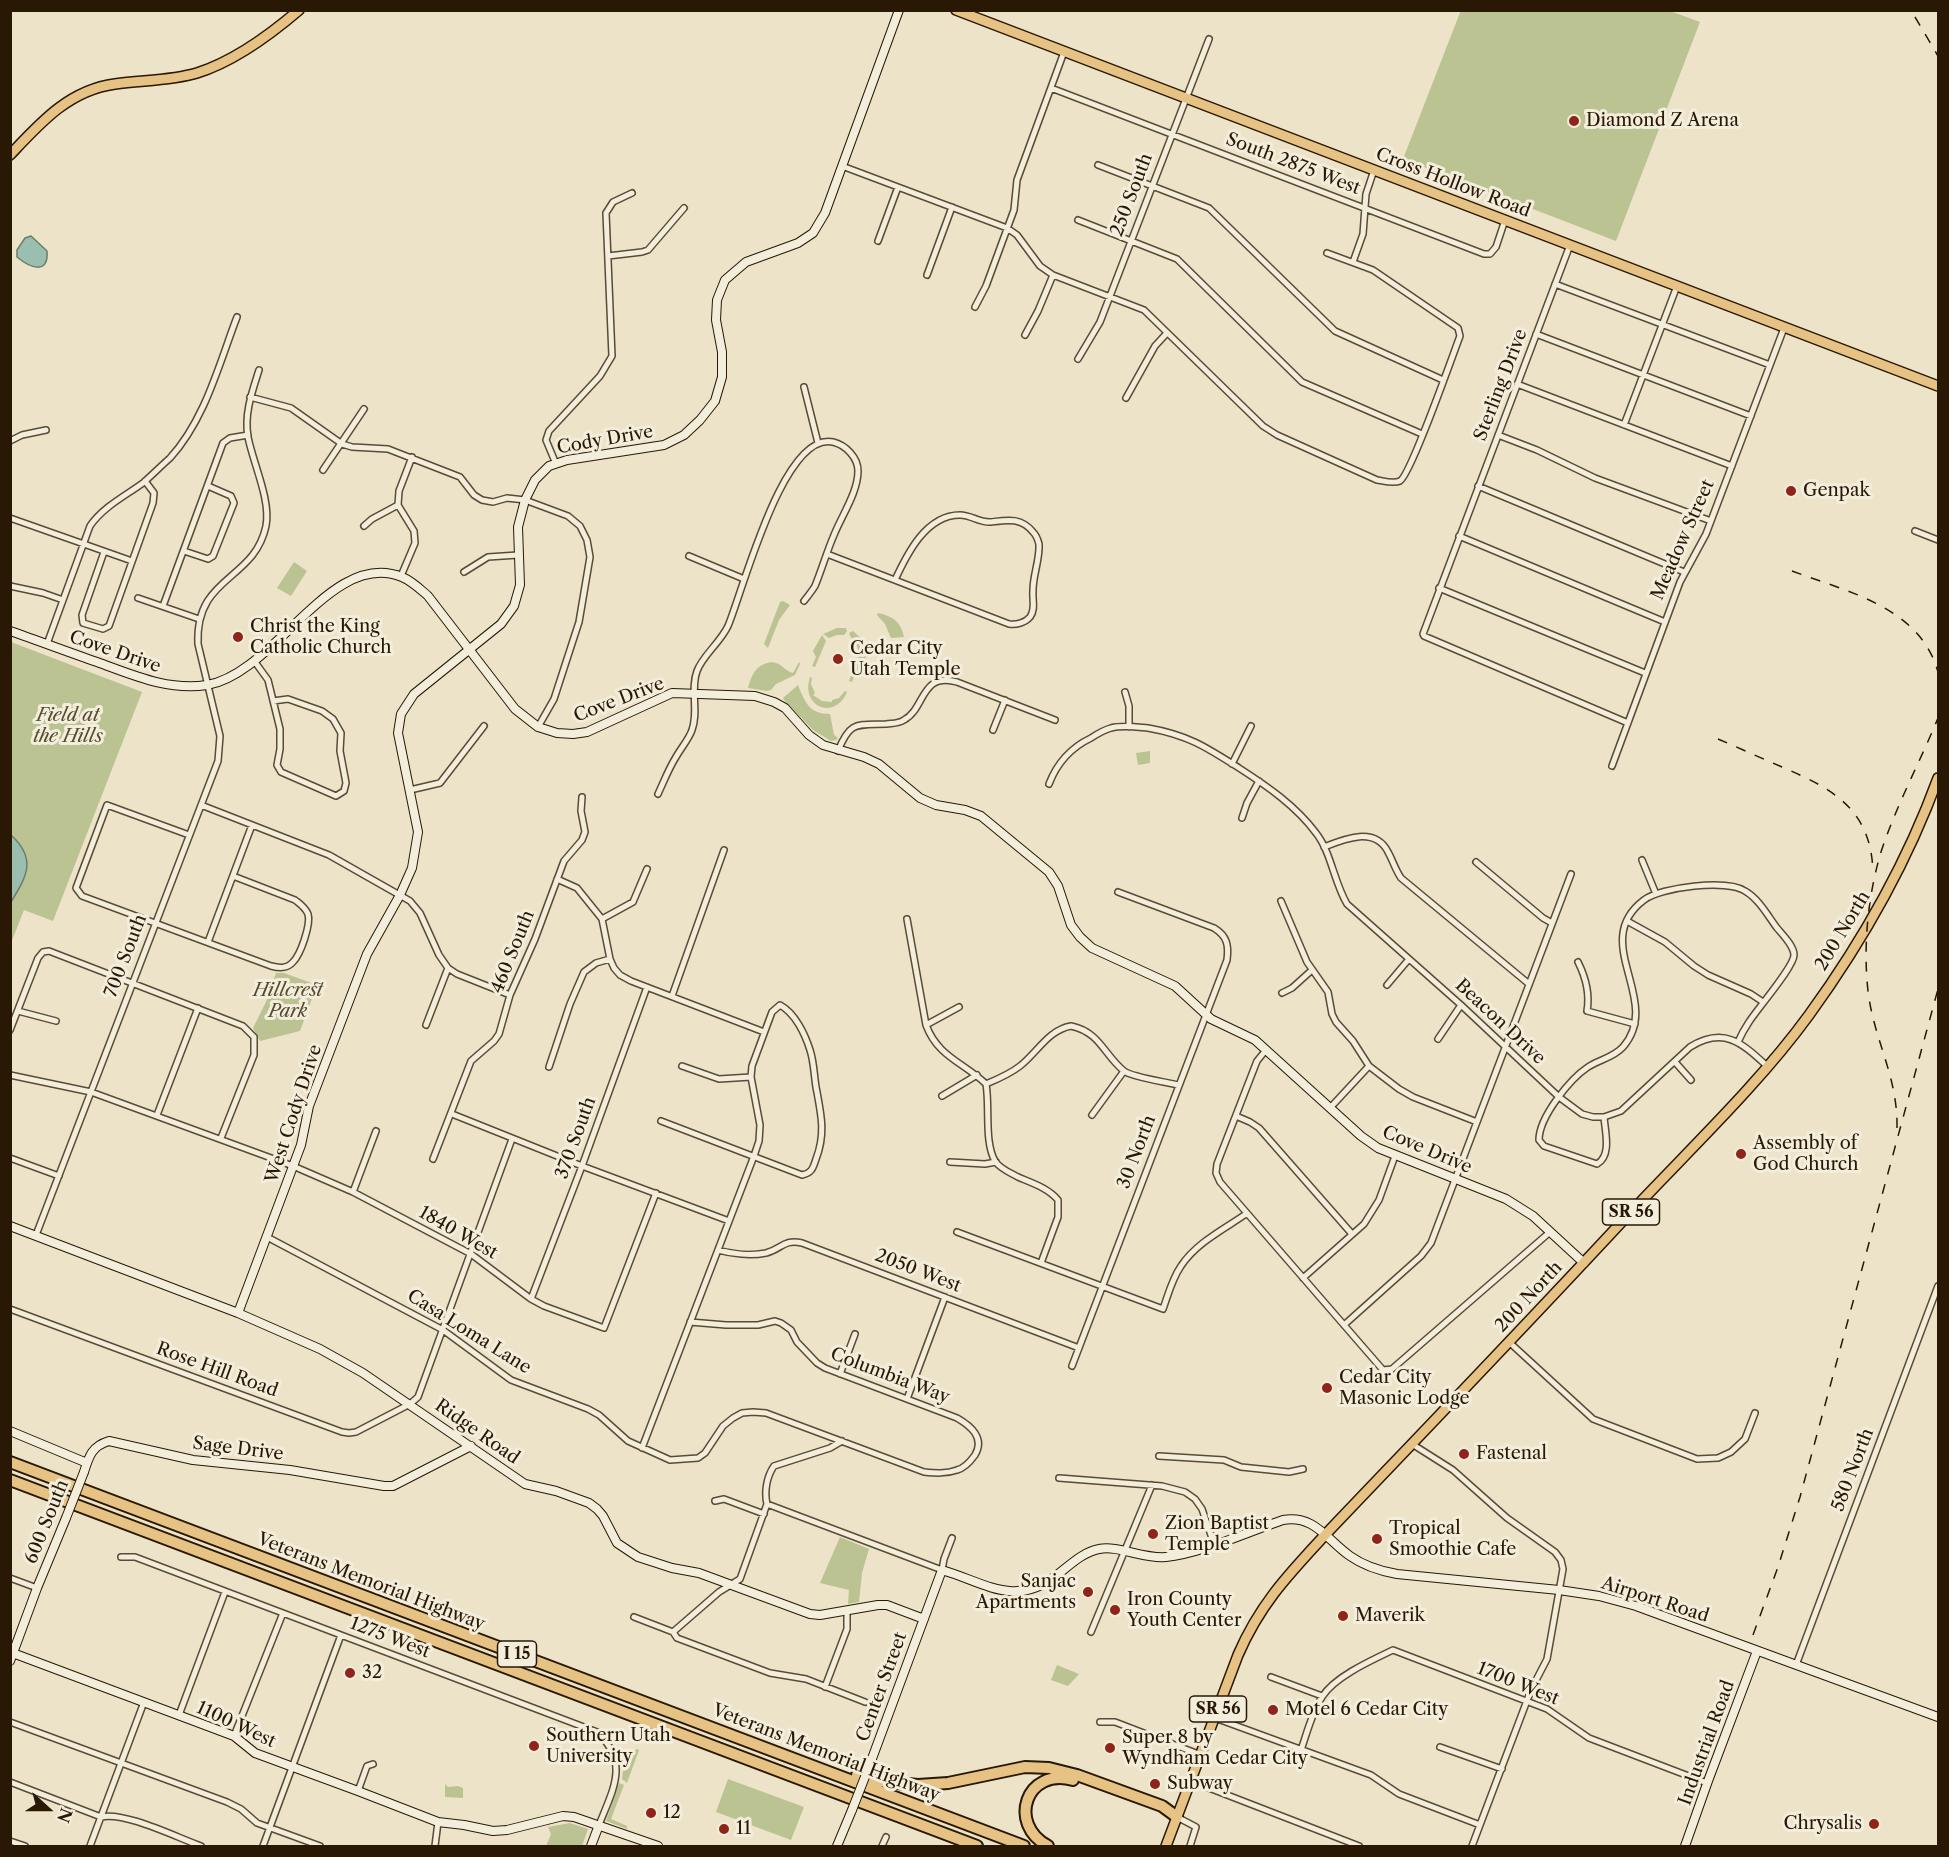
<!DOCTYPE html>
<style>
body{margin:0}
#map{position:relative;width:1949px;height:1857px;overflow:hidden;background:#ece3c9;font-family:"Libre Caslon Text",serif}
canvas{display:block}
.frame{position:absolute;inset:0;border:12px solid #291803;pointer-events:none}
.north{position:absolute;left:18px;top:1779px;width:60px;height:60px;-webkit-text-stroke:4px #f3eddc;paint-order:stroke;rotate:111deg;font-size:16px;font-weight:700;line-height:24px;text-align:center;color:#291803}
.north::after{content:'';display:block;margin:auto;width:21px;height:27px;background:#291803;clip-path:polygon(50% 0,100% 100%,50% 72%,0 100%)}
</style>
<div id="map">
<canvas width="1949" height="1857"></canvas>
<div class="frame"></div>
<div class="north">N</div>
</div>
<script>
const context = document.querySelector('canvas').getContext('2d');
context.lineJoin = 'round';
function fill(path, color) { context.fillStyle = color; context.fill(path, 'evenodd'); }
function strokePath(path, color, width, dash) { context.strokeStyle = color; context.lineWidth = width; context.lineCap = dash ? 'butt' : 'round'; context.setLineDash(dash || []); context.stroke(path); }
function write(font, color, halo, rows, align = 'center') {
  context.font = font + ' "Libre Caslon Text",serif'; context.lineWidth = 6; context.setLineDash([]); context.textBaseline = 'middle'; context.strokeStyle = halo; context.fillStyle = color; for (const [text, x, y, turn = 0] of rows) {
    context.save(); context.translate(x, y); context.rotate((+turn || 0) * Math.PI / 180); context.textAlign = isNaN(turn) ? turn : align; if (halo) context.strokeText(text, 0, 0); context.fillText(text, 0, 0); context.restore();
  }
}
const green = new Path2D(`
 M1461 10 1670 11 1700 22 1616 241 1403 159Z
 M294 562 307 571 291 596 277 588Z
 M783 601 790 605 779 620 768 648 764 644 780 602Z
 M878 613C893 616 901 622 904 637L891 638 885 624 877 615Z
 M837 628H846L847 631 844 635H837L829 638 823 634Z
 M853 631 863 640 866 650H858C857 643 851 639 849 633Z
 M822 635 826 641 815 667 812 666 816 657 813 651Z
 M11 642 142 692 53 921 24 910 11 943Z
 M860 652H864L866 657 861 670 860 669 855 674 852 682 849 681Z
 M771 662C783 663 784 671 793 673L799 662 800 664 795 675 776 684 771 690 767 691 748 688C752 675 755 665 771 662Z
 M810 677 812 678 811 684 815 693 813 695 822 701 832 702V700L839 698 845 691 847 692C835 721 800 707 810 677Z
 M798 685C805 702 809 714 830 714L834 735 838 738 836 740 831 741 813 730 784 700 783 698Z
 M1150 751V763L1138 765 1136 753Z
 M276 973H284L317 985 300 1031 260 1041 253 1028 266 1002Z
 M840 1537 869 1549 862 1573 859 1602 848 1604 849 1590 820 1583Z
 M1057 1665 1079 1674 1068 1686 1051 1680Z
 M637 1749 639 1750 627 1783 622 1779 623 1771 627 1770 635 1750Z
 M728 1779 804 1807 791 1840 716 1812Z
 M619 1783 624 1785 611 1819 627 1826V1829L606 1821Z
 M445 1784 448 1787 458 1786 463 1788V1798L445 1797Z
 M570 1823 588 1829 582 1846H546L551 1834 548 1827Z`);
const water = new Path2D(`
 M31 236 47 251C49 276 29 267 17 257V250L25 238Z
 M11 835C37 859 27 876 11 902Z`);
const street = new Path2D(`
 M1051 88 1484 254H1490L1496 247 1505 220
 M1098 165 1209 208 1335 331 1443 380
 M842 166 1007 228 1017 235 1040 266 1053 275 1144 310 1263 426 1277 435 1377 480C1384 481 1393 484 1400 481 1411 474 1452 357 1460 336L1458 328 1373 270 1327 253
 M1078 220 1177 259 1302 382 1422 434
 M878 241 898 187
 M1570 245 1423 634 1424 636 1628 723
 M608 256 642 252 648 250 684 208
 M1353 262 1363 234 1366 194 1374 170
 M927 275 952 207
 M1555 284 1770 365
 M975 307 986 286 1014 210 1017 180 1064 52
 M1536 334 1751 416
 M1025 335 1038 311 1053 275
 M1078 359 1100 322 1209 39
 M1517 384 1732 466
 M804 387 818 443
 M250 397 291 408 342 444 352 447 388 449 460 477 474 495 482 500 493 502 507 498 525 500 568 516 580 526 587 540 590 557 579 622 554 699 538 727
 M1126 398 1155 346 1167 333
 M1624 425 1677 286
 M1498 435 1537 450 1595 478 1711 521
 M10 441 22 435 46 430
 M556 464 546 440 549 431 600 376 612 356 606 213 613 202 632 193
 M323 470 364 409
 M1478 486 1684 572
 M10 518 132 561
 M364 526 372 519 398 505
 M1915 531 1938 540
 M1459 536 1665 622
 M184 551 208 559 213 556 234 503 231 496 208 486
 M104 552 82 615 83 623 103 629 109 626 153 503 154 493 145 481
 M827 554 1009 624C1016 625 1025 623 1030 617 1036 609 1032 599 1033 590 1033 575 1040 559 1039 544 1038 540 1036 535 1033 532 1021 517 1007 520 991 522 980 523 971 515 960 515 926 515 907 554 895 580
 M689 556 744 579
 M464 572 488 557 518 555
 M401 576 415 543 414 531 398 505 399 491 412 457
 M10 586 43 593 63 600
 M1439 588 1645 673
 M138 598 199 619
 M163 606 223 443 230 438 248 435
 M47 644 90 526C103 507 125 496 143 483 152 475 161 466 170 458 205 420 219 364 237 317
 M255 662 268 680 280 729V749L277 765 281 772 336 796 344 791 346 783 340 751 341 733 333 719 322 711 288 699 273 701
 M1125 692 1129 706V727
 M993 730 1005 700
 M838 751C850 721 856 725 886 724 892 723 898 724 904 720 926 708 920 672 957 682L1055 720
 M1232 764 1251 726
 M1612 766 1680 582 1706 534 1784 328
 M1049 784C1057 763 1070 748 1091 738 1097 734 1104 730 1111 728 1123 725 1136 727 1148 728 1188 735 1206 747 1239 768 1267 786 1296 806 1316 833 1331 852 1334 882 1347 904L1461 1005 1559 1097 1582 1114 1593 1117H1604L1621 1111 1690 1047C1724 1026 1742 1043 1767 1066
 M410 790 440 783 484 726
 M658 794C664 781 669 768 676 757 681 748 689 739 692 730 699 711 690 690 697 671 703 655 720 643 728 626 743 591 783 431 833 442 846 445 858 458 858 471 858 492 842 515 834 535 827 551 822 569 815 586 812 591 808 596 804 601
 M201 805 329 855 410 901 420 913 439 955 448 968 457 974 510 995
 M1242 818 1247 803 1259 781
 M189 835 107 805 76 888 82 896 271 966C279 968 287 969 293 962 301 954 311 924 308 914 305 907 300 904 295 900L233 876
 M1324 847C1344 839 1375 826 1388 852 1393 861 1395 869 1401 878L1529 984
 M1642 860 1656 894
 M1476 862 1543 918 1552 923
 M557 879 577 888 602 919 610 959 614 968 620 975 631 981 764 1032
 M1281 901 1307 962 1328 992 1332 1014 1336 1022 1353 1041 1369 1066 1399 1089 1413 1097 1477 1122
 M602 919 633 902 647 869
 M907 919 926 1025C938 1057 963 1062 986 1084 990 1106 984 1142 995 1161 1000 1169 1011 1173 1018 1177 1032 1183 1048 1188 1058 1200V1217L1041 1263
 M1627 921 1665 942 1694 966 1708 975 1751 994 1763 1002
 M208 942 252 825
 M1578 962C1586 978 1590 994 1587 1011L1635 1024
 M1387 985 1409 959
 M1282 993 1292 988 1312 970
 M672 996 724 850
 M18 1011 56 1021
 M426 1025 448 968
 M926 1025 959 1007
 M10 1030 38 958 43 952 49 951 243 1026 254 1037V1055L221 1138
 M1438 1039 1461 1005
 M1266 1050 1257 1061 1217 1164 1216 1173 1220 1182 1383 1370 1392 1369 1550 1232
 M1675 1062 1691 1080
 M682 1066 719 1079 751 1077
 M549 1067 570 1004 584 972 596 963 610 959
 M10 1075 91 1092 293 1166 353 1192 471 1254 531 1299 544 1306 604 1328 656 1193
 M986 1084C998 1079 1010 1074 1020 1066 1037 1053 1048 1030 1071 1026 1100 1032 1104 1055 1124 1071 1131 1077 1166 1082 1178 1085
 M942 1096 977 1075
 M1330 1108 1369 1066
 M452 1114 582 1166 729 1221
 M157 1115 198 1008
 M1092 1115 1124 1071
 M1236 1116 1250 1122 1259 1128 1352 1234
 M1604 1117C1605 1131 1612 1156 1597 1164L1544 1146 1539 1140C1539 1117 1570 1079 1588 1067 1600 1059 1613 1058 1623 1047 1664 1000 1588 942 1644 900 1661 887 1727 879 1745 891 1759 899 1768 916 1777 928 1783 935 1794 946 1794 955 1794 967 1757 1009 1749 1022 1745 1028 1741 1035 1738 1042
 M10 1158 59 1176
 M433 1159 471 1061 494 1041 499 1034 510 995 535 939 564 861 582 840 585 832 581 811 582 797
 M950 1162 985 1164 996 1162
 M353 1192 376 1131
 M957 1232 1163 1309C1168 1295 1172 1279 1181 1266 1196 1243 1224 1229 1246 1214
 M36 1235 218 761 220 736 198 644C195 575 254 582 266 526 271 500 253 463 248 437 244 414 252 392 259 370
 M267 1237 443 1330 511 1380 588 1409 599 1415 628 1441 670 1460 698 1458 705 1453 723 1426 733 1418 742 1413 753 1412 766 1413 924 1472C935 1473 946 1474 957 1470 965 1468 970 1462 975 1455 985 1438 971 1426 957 1418L825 1368 817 1363 797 1342 791 1330 781 1323 775 1321 758 1325H726L690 1322
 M718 1250C732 1254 751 1256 766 1253 782 1249 783 1239 802 1243L1079 1348
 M1303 1278 1364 1224 1379 1200 1395 1156
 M531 1299 582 1166 647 987
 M10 1309 342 1432 349 1433 356 1432 410 1404 418 1397 512 1139
 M1344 1325 1421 1256 1431 1243 1571 874
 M1509 1342 1593 1419 1697 1459 1718 1458 1731 1452 1745 1439 1755 1413
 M1072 1366 1227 960C1229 945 1227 936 1214 928L1118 892
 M840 1374 855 1334
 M907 1399 945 1297
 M1412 1444 1453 1470 1507 1518 1555 1552 1561 1560 1563 1569 1547 1659 1531 1690 1472 1846
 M642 1448 754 1156 759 1141 760 1125 751 1077 752 1066 772 1012 780 1005C795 1013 805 1034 810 1050 814 1062 814 1075 816 1087 821 1114 826 1133 816 1159 813 1168 812 1173 802 1175L661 1121
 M1159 1456 1224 1460 1241 1467 1289 1472 1303 1469
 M1059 1478 1162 1486 1185 1492 1195 1499 1202 1509 1214 1544
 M715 1501 724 1499 764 1514
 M767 1504 942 1570 944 1559 952 1538
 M121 1557H135L597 1732C630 1763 613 1789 599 1825
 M10 1578 37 1588
 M634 1617 673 1632 677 1638 770 1673 806 1679 865 1702
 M673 1632 719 1592 740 1579 767 1504C764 1491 767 1476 774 1466L830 1448 842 1441
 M1091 1632 1152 1485
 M1796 1665 1938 1286
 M1271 1677 1322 1696
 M825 1687 847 1629V1610
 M179 1715 225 1592
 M1215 1718 1371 1775 1399 1794 1480 1825
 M10 1722 227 1802 241 1809 257 1823 320 1846
 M1100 1722H1115L1201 1755
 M234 1736 283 1613
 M1440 1747 1502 1769
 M1301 1750C1307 1733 1312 1712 1322 1697 1334 1677 1372 1660 1393 1650L1547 1709 1589 1738 1707 1783
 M1191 1781 1359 1846
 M10 1782 101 1817C124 1811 178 1838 201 1846
 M358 1791 367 1766 373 1764
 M1177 1817 1196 1827 1190 1846
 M10 1841 25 1846
 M90 1846 144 1702
 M263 1846 341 1635
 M435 1846 438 1822
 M882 1846 886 1837`);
const secondary = new Path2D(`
 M10 631C39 641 68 652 97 662 133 675 168 691 207 685 276 673 331 548 402 577 412 581 420 589 428 596L515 709 538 727 557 733 573 734 587 732 672 693 755 696 774 702 785 708 809 735 823 745 864 757 879 764 920 798 936 805 965 810 981 816 1049 872 1058 886 1071 925 1080 937 1092 948 1175 986 1211 1019 1255 1040 1361 1136 1378 1148 1506 1199 1533 1216 1584 1263
 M10 1226 238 1313 320 1349 363 1373 525 1484 556 1491 589 1503 597 1509 603 1516 617 1543 638 1557 672 1568 699 1573 810 1614 820 1615 878 1605H887L924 1619
 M238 1313 301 1145 309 1106 367 954 400 895 412 868 418 832 398 733 401 714 414 694 501 624 514 606 520 585 518 527 525 500 535 480 549 466 567 460 664 445 684 435 700 420 715 401 722 377V352L716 320 717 300 725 280 746 262 798 243 813 233 825 213 899 10
 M10 1431 87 1463
 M84 1472C89 1456 92 1446 109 1441L193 1460 290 1470 384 1486H393L471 1446
 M10 1652 234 1736 255 1753 358 1791 438 1822 464 1825 493 1831 507 1830 563 1816 574 1817 658 1846
 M10 1661 37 1588 66 1518
 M870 1764 942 1570C986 1583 1015 1608 1057 1575 1070 1565 1083 1552 1099 1549 1118 1545 1143 1559 1166 1557 1200 1554 1250 1531 1283 1520 1315 1515 1326 1539 1350 1556 1364 1566 1380 1571 1397 1574L1559 1590 1599 1596 1636 1606 1938 1717
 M591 1846 599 1825
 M837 1846 852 1810
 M1685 1846 1708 1781 1757 1651`);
const primary = new Path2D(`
 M956 10 1938 386
 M10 155C40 123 69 90 115 84 142 80 170 81 197 73 232 62 271 34 299 10
 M1166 1846 1238 1655C1260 1604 1288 1575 1325 1535 1427 1428 1530 1321 1630 1213 1690 1149 1758 1085 1809 1015 1862 942 1907 863 1938 778`);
const highway = new Path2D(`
 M10 1462 1024 1846
 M10 1480 977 1846
 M857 1775 877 1781 918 1785 948 1783 1025 1767 1049 1768 1077 1775 1162 1806 1177 1817
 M1048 1846C1007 1824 1026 1767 1073 1780`);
const rail = new Path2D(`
 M1915 17 1938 56
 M1792 571C1848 592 1920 607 1938 672
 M1718 739C1739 748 1761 758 1782 767 1833 789 1871 809 1873 872
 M1897 1128C1898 1076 1874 1041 1868 991 1863 946 1868 895 1881 852 1896 806 1920 762 1938 718
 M1753 1635 1778 1567 1800 1497 1938 989`);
const secondaryBridge = new Path2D(`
 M66 1518 84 1472
 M852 1810 870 1764`);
const markers = [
 [1574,121,6,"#8f2418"],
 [1791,491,6,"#8f2418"],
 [238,637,6,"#8f2418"],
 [838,659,6,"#8f2418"],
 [1741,1154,6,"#8f2418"],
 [1327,1388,6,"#8f2418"],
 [1464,1454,6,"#8f2418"],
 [1153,1534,6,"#8f2418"],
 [1377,1539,6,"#8f2418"],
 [1088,1592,6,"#8f2418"],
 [1115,1610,6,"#8f2418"],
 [1343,1616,6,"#8f2418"],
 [350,1673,6,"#8f2418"],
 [1273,1710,6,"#8f2418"],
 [534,1746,6,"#8f2418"],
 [1110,1748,6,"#8f2418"],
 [1155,1784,6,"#8f2418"],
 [651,1813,6,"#8f2418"],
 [1874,1824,6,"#8f2418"],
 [724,1829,6,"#8f2418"]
];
const shields = [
 [1631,1212,57],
 [517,1654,39],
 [1218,1709,57]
];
const shieldNames = [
 ["SR 56",1631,1212],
 ["I 15",517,1654],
 ["SR 56",1218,1709]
];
const poiNames = [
 ["Diamond Z Arena",1586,121],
 ["Genpak",1803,491],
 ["Christ the King",250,627],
 ["Catholic Church",250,648],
 ["Cedar City",850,649],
 ["Utah Temple",850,670],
 ["Assembly of",1753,1144],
 ["God Church",1753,1165],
 ["Cedar City",1339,1378],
 ["Masonic Lodge",1339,1399],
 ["Fastenal",1476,1454],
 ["Zion Baptist",1165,1524],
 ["Temple",1165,1545],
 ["Tropical",1389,1529],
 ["Smoothie Cafe",1389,1550],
 ["Sanjac",1076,1582,"right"],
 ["Apartments",1076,1603,"right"],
 ["Iron County",1127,1600],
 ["Youth Center",1127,1621],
 ["Maverik",1355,1616],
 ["32",362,1673],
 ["Motel 6 Cedar City",1285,1710],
 ["Southern Utah",546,1736],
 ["University",546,1757],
 ["Super 8 by",1122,1738],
 ["Wyndham Cedar City",1122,1759],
 ["Subway",1167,1784],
 ["12",663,1813],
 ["Chrysalis",1862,1824,"right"],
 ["11",736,1829]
];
const streetNames = [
 ["South 2875 West",1293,164,21],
 ["Cross Hollow Road",1453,183,21],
 ["250 South",1132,195,-69],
 ["Sterling Drive",1501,385,-69],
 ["Cody Drive",605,440,-10],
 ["Meadow Street",1683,540,-66],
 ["Cove Drive",115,652,19],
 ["Cove Drive",619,700,-21],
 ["200 North",1843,931,-59],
 ["460 South",513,952,-68],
 ["700 South",126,956,-69],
 ["Beacon Drive",1500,1022,43],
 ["West Cody Drive",294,1114,-72],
 ["370 South",576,1138,-70],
 ["Cove Drive",1427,1150,23],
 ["30 North",1137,1152,-69],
 ["1840 West",458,1233,30],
 ["2050 West",918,1271,21],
 ["200 North",1529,1297,-47],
 ["Casa Loma Lane",469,1332,32],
 ["Rose Hill Road",217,1370,20],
 ["Columbia Way",890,1376,21],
 ["Ridge Road",477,1432,35],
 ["Sage Drive",238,1449,7],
 ["580 North",1853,1470,-69],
 ["600 South",47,1522,-68],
 ["Veterans Memorial Highway",371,1582,21],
 ["Airport Road",1655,1600,18],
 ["1275 West",390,1638,21],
 ["1700 West",1518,1684,22],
 ["Center Street",882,1687,-70],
 ["1100 West",236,1725,25],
 ["Industrial Road",1707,1743,-70],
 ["Veterans Memorial Highway",826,1753,21]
];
const parkNames = [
 ["Field at",68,716],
 ["the Hills",68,737],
 ["Hillcrest",288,991],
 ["Park",288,1012]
];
fill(green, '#bcc393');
fill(water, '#9abfb0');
strokePath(water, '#6d7c6b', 1.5);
strokePath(street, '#5a4b34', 8);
strokePath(secondary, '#291803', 10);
strokePath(primary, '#291803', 12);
strokePath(highway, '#291803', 14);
strokePath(street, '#f3eddc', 5);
strokePath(secondary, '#f3eddc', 8);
strokePath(primary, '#e6c284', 9);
strokePath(highway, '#e6c284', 10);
strokePath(rail, '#291803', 1.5, [10, 10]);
strokePath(secondaryBridge, '#291803', 10, []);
strokePath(secondaryBridge, '#f3eddc', 8);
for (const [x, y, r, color] of markers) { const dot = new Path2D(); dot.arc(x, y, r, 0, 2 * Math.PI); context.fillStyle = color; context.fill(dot); strokePath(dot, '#f3eddc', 2); }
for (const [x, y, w] of shields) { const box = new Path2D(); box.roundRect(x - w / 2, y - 13, w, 26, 4.5); context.fillStyle = '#f3eddc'; context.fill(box); strokePath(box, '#291803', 1.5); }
write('bold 16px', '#291803', null, shieldNames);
write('18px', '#291803', '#f3eddc', poiNames, 'left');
write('18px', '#291803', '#f3eddc', streetNames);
write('italic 18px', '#554b2e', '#f3eddc', parkNames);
</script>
